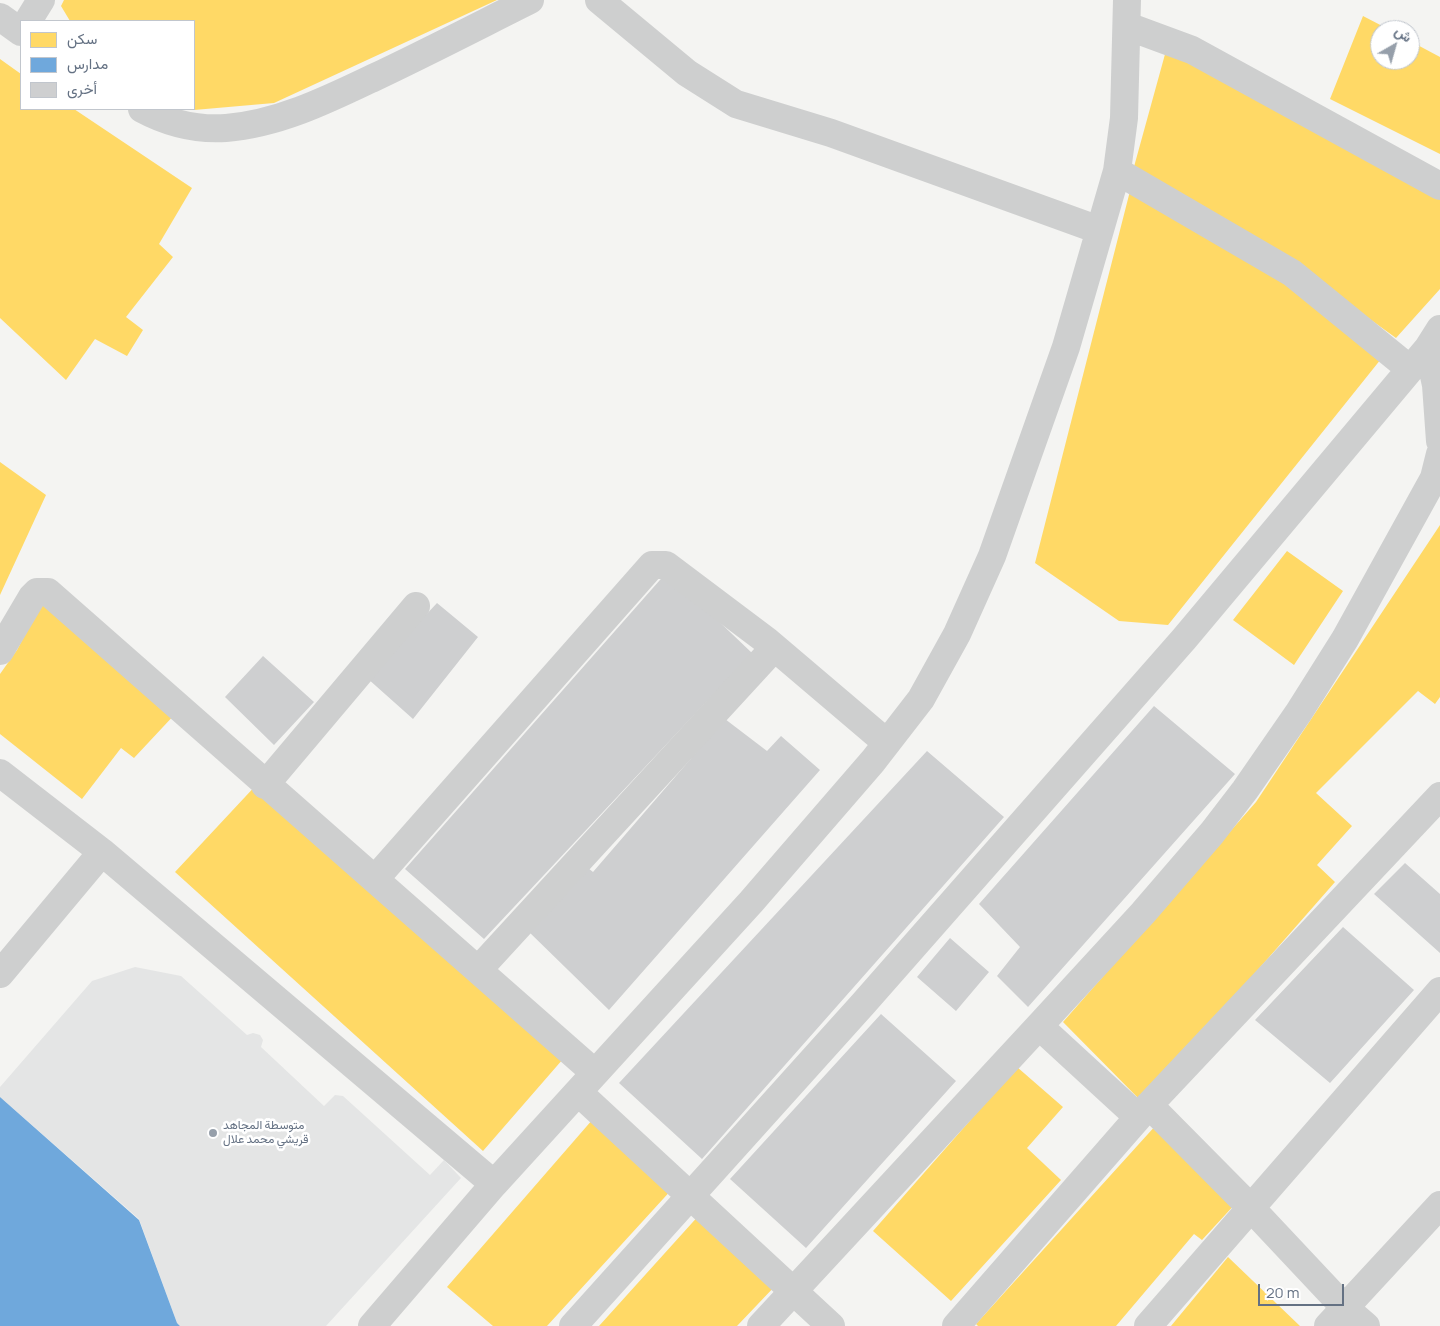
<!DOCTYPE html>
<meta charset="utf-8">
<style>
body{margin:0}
#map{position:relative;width:1440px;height:1326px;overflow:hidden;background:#f4f4f2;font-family:Manrope,Vazirmatn,sans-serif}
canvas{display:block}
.legend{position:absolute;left:20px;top:20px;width:175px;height:90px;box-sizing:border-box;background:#fff;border:1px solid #c1c6cd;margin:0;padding:6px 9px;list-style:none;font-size:15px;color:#647183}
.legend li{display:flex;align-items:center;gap:10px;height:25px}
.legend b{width:25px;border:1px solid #c1c6cd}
.north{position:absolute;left:1370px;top:20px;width:50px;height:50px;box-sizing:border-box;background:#fff;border:1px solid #c1c6cd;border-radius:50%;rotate:38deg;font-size:14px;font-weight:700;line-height:20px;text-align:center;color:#647183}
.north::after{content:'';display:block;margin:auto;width:18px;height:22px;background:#969faa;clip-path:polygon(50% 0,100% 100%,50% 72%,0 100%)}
.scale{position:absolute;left:1258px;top:1284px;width:86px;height:22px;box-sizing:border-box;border:2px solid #647183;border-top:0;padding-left:6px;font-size:15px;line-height:18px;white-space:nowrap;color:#647183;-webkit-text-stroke:4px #fff;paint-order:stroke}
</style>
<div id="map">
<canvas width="1440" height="1326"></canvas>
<ul class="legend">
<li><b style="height:14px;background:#ffd966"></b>سكن</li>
<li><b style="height:14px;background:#6fa8dc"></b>مدارس</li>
<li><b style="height:14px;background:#cecfd0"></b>أخرى</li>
</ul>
<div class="north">ش</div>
<div class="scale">20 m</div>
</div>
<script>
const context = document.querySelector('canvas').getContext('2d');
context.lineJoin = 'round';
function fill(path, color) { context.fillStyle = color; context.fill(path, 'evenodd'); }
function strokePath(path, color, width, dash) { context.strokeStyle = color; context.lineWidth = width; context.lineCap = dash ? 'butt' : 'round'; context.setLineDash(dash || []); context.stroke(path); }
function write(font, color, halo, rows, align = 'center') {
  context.font = font + ' Manrope,Vazirmatn,sans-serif'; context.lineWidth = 5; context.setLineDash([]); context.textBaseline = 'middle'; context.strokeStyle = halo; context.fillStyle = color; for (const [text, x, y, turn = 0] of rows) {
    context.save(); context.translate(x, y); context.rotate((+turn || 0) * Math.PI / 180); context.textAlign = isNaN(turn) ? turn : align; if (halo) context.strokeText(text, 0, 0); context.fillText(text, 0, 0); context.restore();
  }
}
const built = new Path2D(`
 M135 967 181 976 247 1035 253 1033 260 1035 263 1040 261 1047 324 1106 335 1095 343 1096 430 1175 444 1160 461 1178 326 1326H180L177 1323 139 1219 0 1097V1087L92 981Z`);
const homes = new Path2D(`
 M64 0H497L274 103 194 110V21H70L61 6Z
 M1363 16 1390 30H1380V60H1410V41L1440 57V154L1330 99Z
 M1167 47 1440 196V289L1396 338 1295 265 1132 174Z
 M0 59 21 74V109H74L192 188 159 244 173 257 126 317 143 330 127 356 95 339 66 380 0 318Z
 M1130 191 1284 279 1381 359 1168 625 1119 621 1035 563Z
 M0 462 46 495 0 595Z
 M1440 525V697L1435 704 1418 691 1316 793 1352 826 1317 865 1335 882 1142 1102 1063 1022 1256 802Z
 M1287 551 1343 591 1294 665 1233 620Z
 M44 598 177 712 134 758 121 748 82 799 0 734V674L17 650Z
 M259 782 563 1059 483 1151 175 872Z
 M1017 1067 1063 1107 1027 1148 1061 1180 951 1301 873 1231Z
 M593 1119 674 1187 547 1326H493L447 1287Z
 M1157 1124 1237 1202 1202 1240 1194 1234 1116 1326H978L976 1324Z
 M701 1213 777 1284 737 1326H599Z
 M1228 1257 1300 1326H1171Z`);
const schools = new Path2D(`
 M0 1097 139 1220 177 1323 180 1326H0Z`);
const building = new Path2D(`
 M667 572 752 653 484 939 405 869Z
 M437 603 478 637 413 719 367 678Z
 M263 656 314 702 274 745 225 697Z
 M1154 706 1235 774 1028 1007 997 976 1020 947 979 904Z
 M725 719 767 751 781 736 820 770 609 1010 527 930 588 868 593 872Z
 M927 751 1004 817 702 1159 619 1083Z
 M1405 863 1440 894V953L1374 894Z
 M1343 927 1414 990 1330 1083 1255 1020Z
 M950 938 989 972 956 1011 917 977Z
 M881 1014 956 1081 806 1248 730 1179Z`);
const minor = new Path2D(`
 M599 0 687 73 736 104 831 133 1099 230
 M0 17 21 32
 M28 21 41 0
 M1127 26 1192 50 1440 186
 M142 109C168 123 196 130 226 128 278 124 327 100 373 78 426 53 478 26 530 0
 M1117 171 1292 273 1410 369
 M1428 348 1436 385 1440 441
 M0 651 32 597 37 592H48L595 1073
 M0 773 102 852 494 1184
 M265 785 416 606
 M375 879 652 565H666L767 641 887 743
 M478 970 774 648
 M0 974 102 852
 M1039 1026 1138 1117
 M578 1092 831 1326
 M1149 1105 1251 1208 1344 1307 1366 1326
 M372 1326 494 1184 751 902 873 761 921 699 957 634 992 556 1066 347 1117 171 1124 118 1127 0
 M573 1326 863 1004 1184 639 1428 348 1440 329
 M761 1326 1039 1026 1143 913 1212 833 1245 790 1299 712 1345 639 1434 478 1440 454
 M956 1326 1149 1105 1440 796
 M1148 1326 1440 991
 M1328 1326 1440 1205`);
const markers = [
 [213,1133,5,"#969faa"]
];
const poiNames = [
 ["متوسطة المجاهد",223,1126],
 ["قريشي محمد علال",223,1140]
];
fill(built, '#e4e5e5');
fill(homes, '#ffd966');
fill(schools, '#6fa8dc');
fill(building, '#cecfd0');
strokePath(minor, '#cecfcf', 28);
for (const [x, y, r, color] of markers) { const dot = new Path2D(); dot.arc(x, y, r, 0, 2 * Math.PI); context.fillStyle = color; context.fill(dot); strokePath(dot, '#fff', 2); }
write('12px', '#647183', '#fff', poiNames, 'left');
</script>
